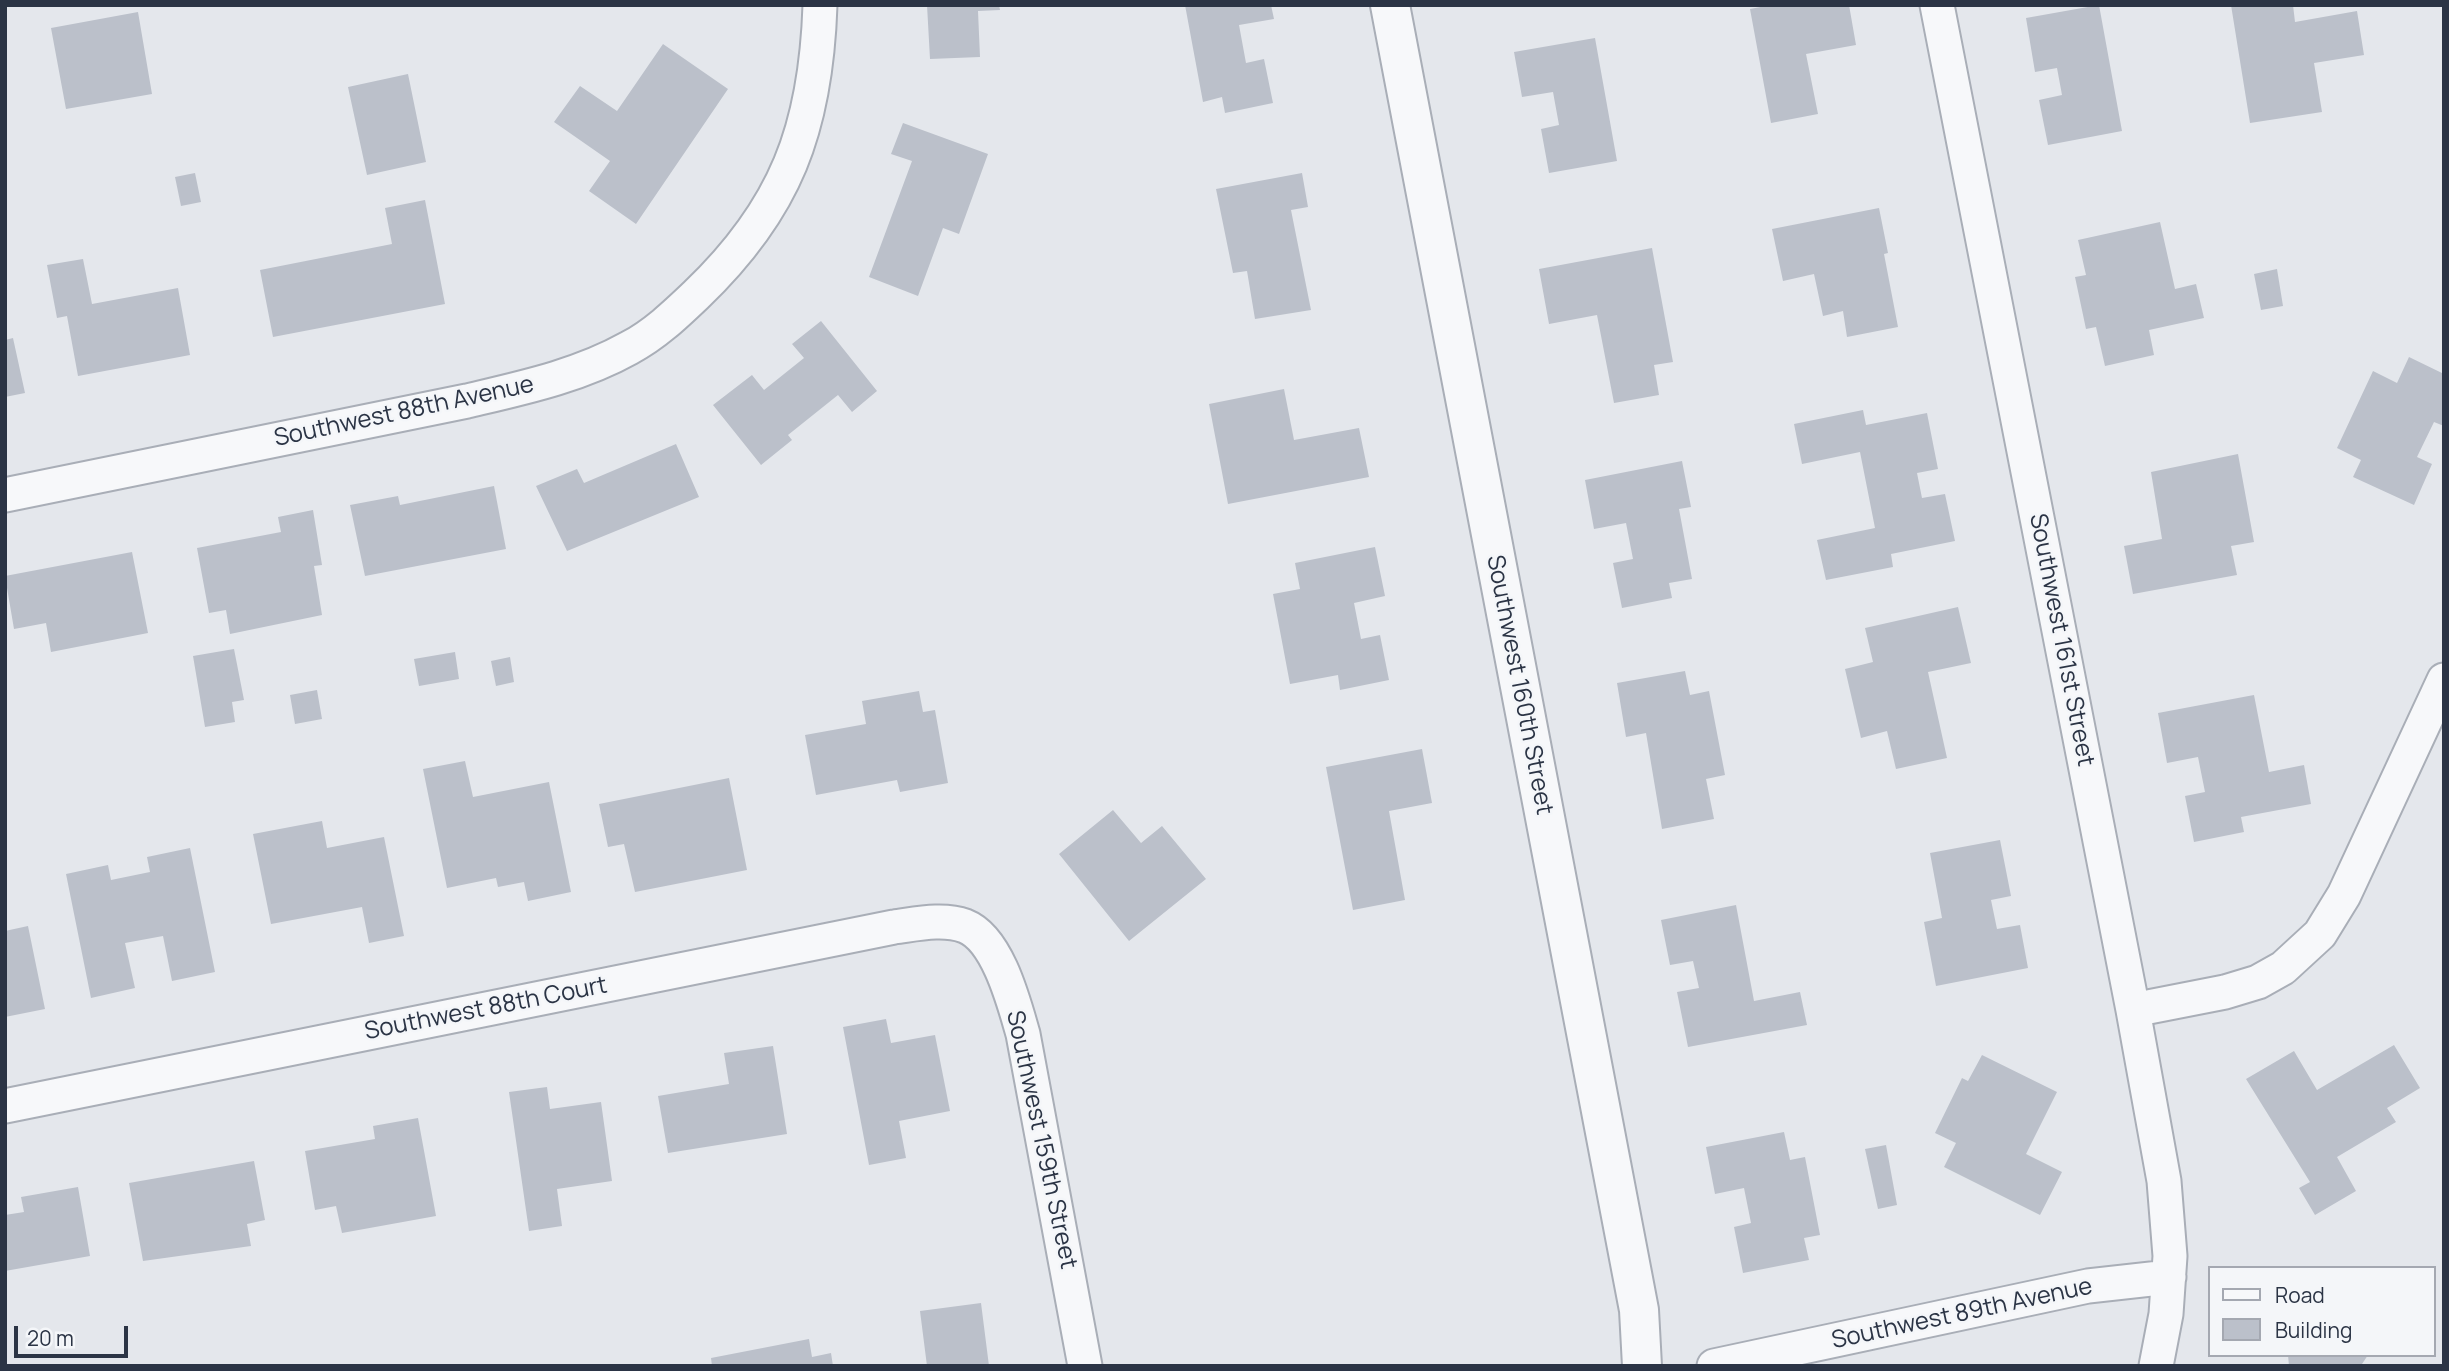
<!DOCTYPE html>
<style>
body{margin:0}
#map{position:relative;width:2449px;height:1371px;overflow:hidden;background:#e4e7ec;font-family:Manrope,sans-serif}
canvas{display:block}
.frame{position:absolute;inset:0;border:7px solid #2b3445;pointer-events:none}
.legend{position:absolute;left:2208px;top:1266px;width:228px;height:91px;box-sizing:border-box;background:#f4f6f9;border:2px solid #a4a8b1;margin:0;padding:9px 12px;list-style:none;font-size:21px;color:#2b3445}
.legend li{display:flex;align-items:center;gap:14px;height:35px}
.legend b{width:35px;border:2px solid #a4a8b1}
.scale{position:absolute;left:14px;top:1326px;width:114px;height:32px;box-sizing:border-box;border:4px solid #2b3445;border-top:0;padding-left:9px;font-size:21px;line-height:24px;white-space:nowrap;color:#2b3445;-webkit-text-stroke:5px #f4f6f9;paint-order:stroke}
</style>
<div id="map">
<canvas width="2449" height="1371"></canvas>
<div class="frame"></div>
<ul class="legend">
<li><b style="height:9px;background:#f7f8fa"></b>Road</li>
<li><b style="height:19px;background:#bbc0ca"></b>Building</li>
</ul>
<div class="scale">20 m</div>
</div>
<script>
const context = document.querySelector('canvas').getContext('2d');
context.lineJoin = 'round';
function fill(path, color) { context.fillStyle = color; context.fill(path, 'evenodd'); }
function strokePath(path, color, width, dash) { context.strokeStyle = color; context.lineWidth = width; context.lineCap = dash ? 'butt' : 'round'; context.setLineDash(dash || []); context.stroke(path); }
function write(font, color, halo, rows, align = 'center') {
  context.font = font + ' Manrope,sans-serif'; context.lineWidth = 5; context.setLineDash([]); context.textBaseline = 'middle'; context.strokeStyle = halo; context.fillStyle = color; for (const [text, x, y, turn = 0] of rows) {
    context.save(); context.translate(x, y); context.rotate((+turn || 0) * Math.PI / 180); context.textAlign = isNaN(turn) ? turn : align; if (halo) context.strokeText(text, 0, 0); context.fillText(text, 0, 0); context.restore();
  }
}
const building = new Path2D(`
 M927 5H999L1000 10 978 11 980 57 930 59Z
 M1185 5H1271L1274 19 1239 25 1246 63 1264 59 1273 103 1225 113 1222 97 1203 102Z
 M1771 5H1849L1856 45 1806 54 1818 114 1771 123 1750 9Z
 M2099 5 2122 131 2048 145 2039 100 2062 95 2057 68 2035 72 2026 18Z
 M2231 5H2293L2295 22 2357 11 2364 55 2314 63 2322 112 2250 123Z
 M138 12 152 94 66 109 51 28Z
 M1595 38 1617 161 1549 173 1541 129 1559 125 1553 92 1522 97 1514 52Z
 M663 44 728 89 636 224 589 191 610 161 554 122 580 86 617 111Z
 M408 74 426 162 367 175 348 87Z
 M903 123 988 154 959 234 943 228 918 296 869 277 912 161 891 154Z
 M195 173 201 202 181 206 175 177Z
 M1302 173 1308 207 1291 210 1311 310 1255 319 1247 271 1233 273 1216 189Z
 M425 200 445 304 273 337 260 270 392 244 385 208Z
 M1879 208 1888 253 1884 254 1898 327 1847 337 1843 311 1823 316 1814 274 1783 281 1772 229Z
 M2160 222 2175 289 2196 284 2204 318 2149 330 2154 355 2105 366 2096 327 2086 329 2075 277 2086 275 2078 240Z
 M1652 248 1673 362 1654 365 1659 395 1614 403 1597 315 1549 324 1539 269Z
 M83 259 92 304 178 288 190 355 78 376 67 316 57 318 47 265Z
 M2277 269 2283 306 2261 310 2254 274Z
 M821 321 877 391 852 412 838 395 788 435 792 440 761 465 713 405 752 375 764 390 804 358 792 344Z
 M13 338 25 393 5 397V340Z
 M2409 357 2444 374V426L2434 422 2417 457 2432 464 2414 505 2353 477 2361 460 2337 448 2373 371 2397 383Z
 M1284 389 1294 440 1359 428 1369 477 1228 504 1209 404Z
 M1863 410 1866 425 1927 413 1938 469 1917 473 1922 498 1945 494 1955 541 1891 554 1893 567 1826 580 1817 540 1875 528 1860 452 1802 464 1794 424Z
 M676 444 699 497 567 551 536 486 577 469 584 483Z
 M2238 454 2254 542 2231 546 2237 575 2133 594 2124 546 2162 539 2151 472Z
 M1682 461 1691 507 1679 509 1692 579 1669 583 1672 598 1622 608 1613 563 1633 559 1626 523 1594 529 1585 480Z
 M494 486 506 549 365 576 350 505 398 496 400 505Z
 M313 510 322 565 314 566 322 615 230 634 226 610 209 613 197 548 281 532 278 517Z
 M1375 547 1385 596 1354 603 1361 639 1380 635 1389 680 1340 690 1338 675 1290 684 1273 594 1300 589 1295 563Z
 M132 552 148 633 51 652 46 623 14 629 5 576Z
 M1958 607 1971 663 1928 672 1947 758 1896 769 1887 731 1861 738 1845 669 1873 662 1865 628Z
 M234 649 244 700 232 702 235 722 205 727 193 656Z
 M455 652 459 679 419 686 414 659Z
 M510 657 514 682 496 686 491 661Z
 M1685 671 1690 695 1709 691 1725 775 1706 779 1714 819 1662 829 1646 733 1626 737 1617 683Z
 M317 690 322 719 295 724 290 695Z
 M919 691 923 712 935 710 948 783 900 792 897 780 816 795 805 735 866 724 862 701Z
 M2254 695 2269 772 2304 765 2311 804 2241 817 2244 832 2194 842 2185 796 2205 792 2198 757 2167 763 2158 713Z
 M1422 749 1432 803 1389 811 1405 900 1353 910 1326 767Z
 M465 761 473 797 549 782 571 892 528 901 524 882 498 887 496 878 447 888 423 769Z
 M729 778 747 870 635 892 624 844 608 847 599 804Z
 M1113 810 1141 843 1162 826 1206 879 1129 941 1059 854Z
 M322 821 327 848 384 837 404 936 369 943 362 907 271 924 253 834Z
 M2000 840 2011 896 1991 900 1997 929 2020 925 2028 968 1936 986 1924 922 1942 918 1930 853Z
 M190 848 215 972 172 981 163 936 125 943 135 988 91 998 66 874 108 865 111 880 150 872 147 857Z
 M1736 905 1754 1001 1800 992 1807 1025 1688 1047 1677 992 1699 988 1693 961 1670 965 1661 920Z
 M28 926 45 1009 5 1017V931Z
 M886 1019 891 1043 935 1035 950 1111 899 1121 906 1158 869 1165 843 1027Z
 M2394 1045 2420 1088 2387 1108 2396 1122 2337 1157 2356 1191 2315 1215 2299 1188 2310 1182 2246 1079 2294 1051 2317 1090Z
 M773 1046 787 1134 668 1153 658 1096 729 1084 724 1053Z
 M1982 1055 2057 1092 2026 1154 2062 1172 2040 1215 1944 1167 1956 1143 1935 1133 1962 1078 1968 1081Z
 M547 1087 550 1109 601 1102 612 1181 557 1189 562 1226 529 1231 509 1092Z
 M418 1118 436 1216 342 1233 336 1206 315 1210 305 1151 375 1139 373 1126Z
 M1784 1132 1790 1160 1805 1157 1820 1235 1804 1238 1809 1260 1743 1273 1734 1227 1751 1223 1744 1188 1715 1194 1706 1147Z
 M1886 1145 1897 1205 1878 1209 1865 1149Z
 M254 1161 265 1220 247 1224 251 1246 143 1261 129 1183Z
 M78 1187 90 1256 5 1271V1215L24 1212 21 1197Z
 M981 1303 989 1366H927L920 1311Z
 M809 1339 812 1357 831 1353 833 1366H712L711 1358Z
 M2288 1355H2368L2362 1364H2353V1366H2289Z`);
const minor = new Path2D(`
 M1937 5 2133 1010 2164 1181 2170 1256 2166 1314 2156 1366
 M5 495 467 401C522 388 579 376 629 348 654 335 675 315 696 295 786 209 816 128 820 5
 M2133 1010 2225 992 2258 982 2283 968 2320 934 2344 895 2444 680
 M5 1106 894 927C917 924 943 918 965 926 998 939 1014 1003 1023 1034L1085 1366
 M1714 1366 2088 1286 2169 1277`);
const tertiary = new Path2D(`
 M1390 5 1639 1310 1642 1366`);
const streetNames = [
 ["Southwest 88th Avenue",404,412,-12],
 ["Southwest 161st Street",2061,640,79],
 ["Southwest 160th Street",1519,685,79],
 ["Southwest 88th Court",486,1009,-11],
 ["Southwest 159th Street",1041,1140,78],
 ["Southwest 89th Avenue",1962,1314,-12]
];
fill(building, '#bbc0ca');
strokePath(minor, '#a9aeb7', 37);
strokePath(tertiary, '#a9aeb7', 42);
strokePath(minor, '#f7f8fa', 33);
strokePath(tertiary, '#f7f8fa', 38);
write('24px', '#2b3445', '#f4f6f9', streetNames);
</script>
